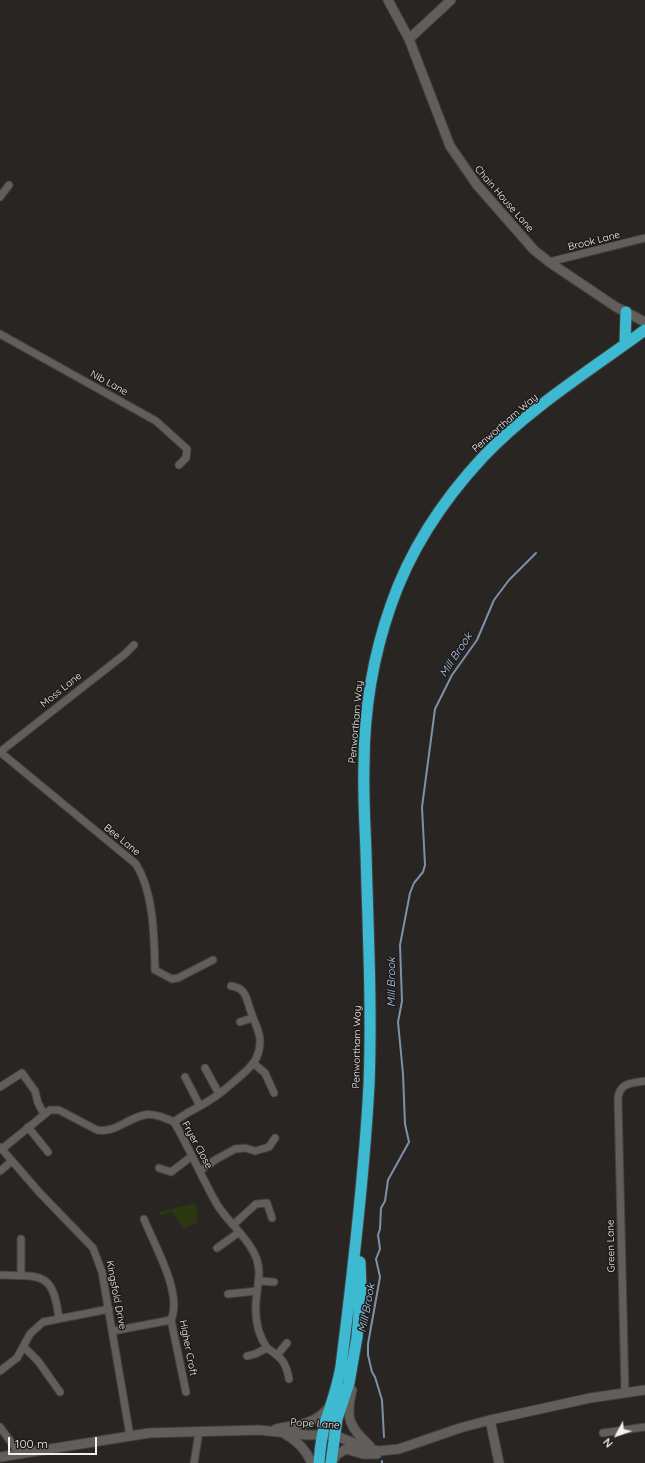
<!DOCTYPE html>
<style>
body{margin:0}
#map{position:relative;width:645px;height:1463px;overflow:hidden;background:#282523;font-family:Quicksand,sans-serif}
canvas{display:block}
.north{position:absolute;left:597px;top:1415px;width:40px;height:40px;-webkit-text-stroke:3px #1e1c1a;paint-order:stroke;rotate:229deg;font-size:11px;font-weight:700;line-height:16px;text-align:center;color:#f2f1ef}
.north::after{content:'';display:block;margin:auto;width:14px;height:18px;background:#f2f1ef;clip-path:polygon(50% 0,100% 100%,50% 72%,0 100%)}
.scale{position:absolute;left:8px;top:1437px;width:89px;height:18px;box-sizing:border-box;border:2px solid #f2f1ef;border-top:0;padding-left:5px;font-size:12px;line-height:14px;white-space:nowrap;color:#f2f1ef;-webkit-text-stroke:3px #1e1c1a;paint-order:stroke}
</style>
<div id="map">
<canvas width="645" height="1463"></canvas>
<div class="north">N</div>
<div class="scale">100 m</div>
</div>
<script>
const context = document.querySelector('canvas').getContext('2d');
context.lineJoin = 'round';
function fill(path, color) { context.fillStyle = color; context.fill(path, 'evenodd'); }
function strokePath(path, color, width, dash) { context.strokeStyle = color; context.lineWidth = width; context.lineCap = dash ? 'butt' : 'round'; context.setLineDash(dash || []); context.stroke(path); }
function write(font, color, halo, rows, align = 'center') {
  context.font = font + ' Quicksand,sans-serif'; context.lineWidth = 3; context.setLineDash([]); context.textBaseline = 'middle'; context.strokeStyle = halo; context.fillStyle = color; for (const [text, x, y, turn = 0] of rows) {
    context.save(); context.translate(x, y); context.rotate((+turn || 0) * Math.PI / 180); context.textAlign = isNaN(turn) ? turn : align; if (halo) context.strokeText(text, 0, 0); context.fillText(text, 0, 0); context.restore();
  }
}
const green = new Path2D(`
 M196 1203 198 1222 184 1229 172 1212 160 1215 159 1212Z`);
const stream = new Path2D(`
 M384 1437 382 1400 375 1377 372 1372 368 1355V1344L380 1277 376 1259 380 1249 378 1235 380 1229 381 1208 385 1201 388 1180 409 1142 405 1124 403 1074 398 1022 402 1001 400 945 410 893 414 883 423 872 425 865 422 807 435 709 452 675 477 640 494 600 509 580 536 553
 M382 1461V1463`);
const minor = new Path2D(`
 M0 197 9 185
 M549 262 645 238
 M0 334 156 421 187 449 186 458 179 465
 M0 752 136 864C154 893 154 936 155 970L172 979 178 978 213 960
 M0 752 125 654 134 645
 M240 1022 252 1018
 M253 1063 265 1073 274 1093
 M205 1068 219 1094
 M185 1077 200 1106
 M0 1087 22 1073 35 1091 38 1103 44 1114
 M174 1122C185 1113 198 1108 210 1100 219 1095 249 1070 254 1062 258 1056 260 1049 260 1041 260 1031 254 1022 251 1012 246 999 247 988 231 986
 M28 1127 48 1152
 M0 1147 39 1192 93 1248 102 1272 130 1436
 M2 1149 50 1110H59L97 1130C116 1133 126 1119 144 1115 154 1113 165 1118 174 1122 190 1149 202 1179 218 1206 229 1223 251 1241 257 1260 261 1274 258 1280 257 1293 254 1312 256 1332 267 1348L255 1354 247 1356
 M159 1168 171 1172 192 1156
 M0 1171 12 1161
 M200 1171 215 1160 235 1149 245 1148 255 1151 269 1147 275 1138
 M144 1219C154 1245 183 1293 171 1320L186 1392
 M233 1225 256 1204 267 1203 272 1218
 M217 1248 238 1233
 M0 1275C43 1276 53 1272 59 1319
 M21 1275V1239
 M260 1281 274 1282
 M228 1294 257 1291
 M113 1331 171 1320
 M24 1347 38 1361 60 1392
 M267 1348C282 1358 286 1362 289 1379
 M277 1355 287 1343
 M0 1371 17 1358 30 1334 43 1322 109 1309
 M625 1393 618 1099C619 1083 631 1083 645 1081
 M0 1427 19 1453
 M603 1433 645 1427
 M194 1463 199 1432`);
const tertiary = new Path2D(`
 M388 0 409 39 450 146 477 185 534 250 549 262 616 307 645 322
 M409 39 451 0
 M352 1390C345 1418 349 1427 370 1446
 M490 1420 499 1463
 M276 1429C299 1424 314 1426 330 1406
 M285 1434C298 1441 306 1450 312 1463
 M0 1457 149 1433 259 1430 307 1435H334L369 1449 379 1451 399 1449 460 1428 490 1420 590 1398 645 1390
 M332 1463 336 1455 346 1449 363 1454H377`);
const trunk = new Path2D(`
 M625 344 626 312
 M319 1463C320 1449 322 1433 326 1420 332 1402 338 1385 341 1366 353 1272 364 1179 369 1085 372 1008 368 930 366 853 365 824 363 795 364 765 364 712 373 656 391 605 410 550 443 500 483 457 528 409 592 369 645 330
 M331 1463 337 1419 349 1383 357 1337 361 1287 360 1262`);
const streetNames = [
 ["Chain House Lane",504,199,49],
 ["Brook Lane",594,241,-14],
 ["Nib Lane",109,383,29],
 ["Penwortham Way",505,423,-41],
 ["Moss Lane",61,690,-39],
 ["Penwortham Way",356,722,-85],
 ["Bee Lane",122,840,39],
 ["Penwortham Way",357,1047,-89],
 ["Fryer Close",197,1145,61],
 ["Green Lane",611,1246,-91],
 ["Kingsfold Drive",116,1295,79],
 ["Higher Croft",188,1348,79],
 ["Pope Lane",315,1424,4]
];
const waterNames = [
 ["Mill Brook",456,655,-57],
 ["Mill Brook",392,982,-90],
 ["Mill Brook",367,1308,-79]
];
fill(green, '#2b3711');
strokePath(stream, '#7e90aa', 2);
strokePath(minor, '#42413f', 9);
strokePath(tertiary, '#42413f', 11);
strokePath(trunk, '#42413f', 13);
strokePath(minor, '#615e5b', 7);
strokePath(tertiary, '#615e5b', 9);
strokePath(trunk, '#3db9d2', 11);
write('10px', '#f2f1ef', '#1e1c1a', streetNames);
write('italic 11px', '#b5cff4', '#1e1c1a', waterNames);
</script>
